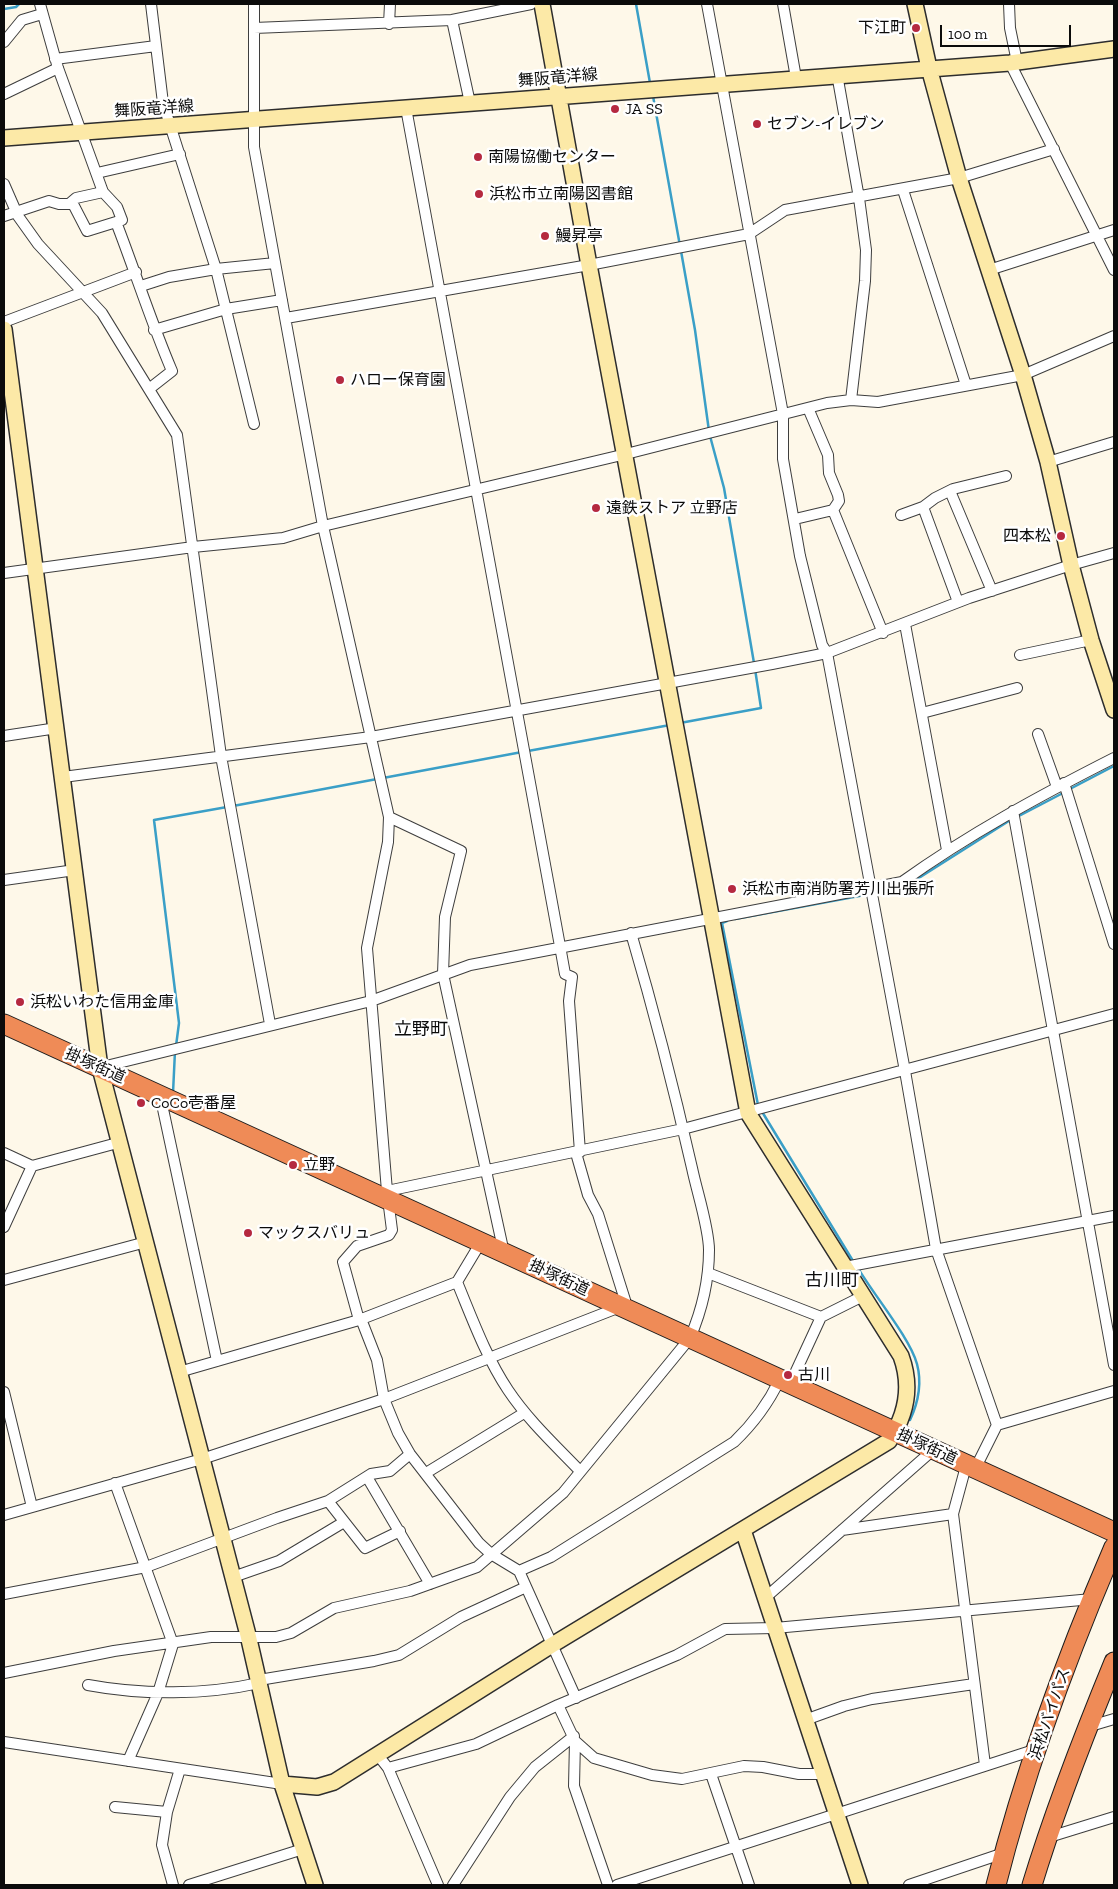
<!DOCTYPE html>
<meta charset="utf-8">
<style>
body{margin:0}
#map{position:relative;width:1118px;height:1889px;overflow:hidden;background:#fef8e9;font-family:"Zilla Slab",serif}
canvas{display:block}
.frame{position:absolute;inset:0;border:5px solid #0b0b0b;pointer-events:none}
.scale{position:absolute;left:940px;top:25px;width:131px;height:22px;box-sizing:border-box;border:2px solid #0b0b0b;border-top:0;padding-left:6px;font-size:15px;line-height:18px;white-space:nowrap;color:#0b0b0b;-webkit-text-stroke:4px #fff;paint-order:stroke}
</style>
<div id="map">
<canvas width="1118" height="1889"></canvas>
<div class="frame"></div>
<div class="scale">100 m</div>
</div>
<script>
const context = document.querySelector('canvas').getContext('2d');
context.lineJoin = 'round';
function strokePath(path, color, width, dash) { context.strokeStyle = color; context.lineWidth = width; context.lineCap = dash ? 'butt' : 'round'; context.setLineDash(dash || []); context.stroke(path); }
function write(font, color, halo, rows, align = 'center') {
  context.font = font + ' "Zilla Slab","Noto Sans JP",serif'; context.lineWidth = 5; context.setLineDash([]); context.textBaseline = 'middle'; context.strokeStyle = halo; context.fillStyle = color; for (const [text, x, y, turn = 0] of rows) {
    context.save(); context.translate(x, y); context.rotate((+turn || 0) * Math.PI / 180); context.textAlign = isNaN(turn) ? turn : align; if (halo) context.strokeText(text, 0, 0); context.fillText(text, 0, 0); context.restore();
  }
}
const stream = new Path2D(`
 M636 4 650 83
 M4 9 16 7 19 4
 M653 96 680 246
 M681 251 695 330 709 431
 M710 436 724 488 754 663
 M680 723 761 708 755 669
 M528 751 670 725
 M383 778 522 752
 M1068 790 1114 766
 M233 806 377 779
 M1017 817 1063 793
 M875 893 903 888 1012 819
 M735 919 870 894
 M727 921 722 923 758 1105
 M176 1046 179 1023 154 820 227 807
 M173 1093 175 1051
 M761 1110 853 1261
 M858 1268C873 1294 910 1338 917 1364 922 1383 918 1403 910 1420`);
const street = new Path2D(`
 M40 4 58 68 103 192 117 207 122 220 116 222C135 271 151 322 172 371L149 389
 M254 4V147L323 526 389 817 388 842 367 948 387 1191 392 1230 389 1235 357 1246 343 1262 359 1320
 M707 4 783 414V459L800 556 822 645 827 653 905 1071 936 1249 997 1425 975 1469
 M783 4 796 78
 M1009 4 1010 28 1017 62
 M452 20 470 103
 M389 24 390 4
 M254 28 452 20 531 4
 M4 42 22 20 42 14
 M55 59 156 46
 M1010 63 1114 270
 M837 74 859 198 866 250 865 281 851 400
 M4 94 58 68
 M406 108 560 946 565 974 572 977 569 1001 580 1152
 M97 173 180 154
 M4 184 18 216 38 244 102 313 177 435 221 756 270 1024
 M903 190 966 385
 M72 202 87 231 116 222
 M4 216 49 201 59 204H69L76 198 103 192
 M989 270 1114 230
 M141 286 169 277 216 269 163 103 151 4
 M286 318 589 265 749 234 785 210 959 178 1054 149
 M4 322 136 272
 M154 330 226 309 282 300
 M808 408 828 455 829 473 838 495 839 501 833 510 883 633
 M254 424 216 269 275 263
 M1048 462 1114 442
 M950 491 992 591
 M923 507 958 602
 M901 515 923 507 935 498 953 489 1006 476
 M795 519 833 510
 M4 573 193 547 283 538 323 526 626 454 827 403 851 400 878 402 1023 375 1114 336
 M905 624 947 850
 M1020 655 1091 640
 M922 713 1017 688
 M1038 734 1057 787
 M4 736 57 728
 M63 777 371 737 772 664 827 653 969 598 1071 565 1114 553
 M1064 783 1114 944
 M1013 811 1114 1365
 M389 817 461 851 445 917 443 974 504 1253
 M4 880 75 870
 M102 1067 371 1001 470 965 902 882C969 834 1041 795 1114 758
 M167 1099 163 1109 217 1361
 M4 1153 32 1166 121 1142
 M387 1191 683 1129 1114 1014
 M4 1227 32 1166
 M845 1267 1114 1216
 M708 1273 821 1317
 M4 1280 146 1242
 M457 1282C472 1318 486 1357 508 1390 528 1420 555 1445 580 1471
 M361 1319 377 1360 384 1399 398 1433 410 1454 479 1543 491 1554 519 1571 576 1698
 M179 1372 359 1320 457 1282 481 1242
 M790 1384 821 1317 863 1296
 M4 1392 32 1507
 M997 1425 1114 1391
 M966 1466 953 1514 985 1765
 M426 1473 524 1413
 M367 1477 430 1584
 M115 1483 173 1644 158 1693 128 1761
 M328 1501 365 1548 400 1531
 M4 1515 202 1459 384 1399 620 1307 625 1300 598 1214 588 1195 576 1153
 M842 1530 953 1514
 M519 1571 551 1557 734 1442C754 1423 768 1404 780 1379
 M233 1577 279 1561 344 1522
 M4 1594 146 1567 277 1518 328 1501 371 1474 390 1471 410 1454
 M765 1598 933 1450
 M4 1673 114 1651 211 1637H276L291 1633 334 1608 410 1591 477 1567 563 1493 690 1338C702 1310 709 1282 709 1250 709 1228 697 1192 692 1168 674 1089 654 1011 631 933
 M259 1680 374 1661 399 1655 461 1617 526 1587
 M88 1685C141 1695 206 1695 259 1683
 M558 1705 575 1741 574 1786 608 1885
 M805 1720 844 1706 872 1699 974 1684
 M1087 1727 1114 1719
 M575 1741 594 1758 652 1775 682 1779 744 1766 763 1767 799 1774H822
 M4 1742 282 1784
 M377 1754 388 1768 438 1885
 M388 1768 476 1744 558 1705 677 1655 725 1629 775 1628 1092 1599
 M711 1774 749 1885
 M115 1807 167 1812
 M1046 1838 1114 1817
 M173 1885 162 1845 167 1812 180 1769
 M189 1885 303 1849
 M453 1885 510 1797 535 1767 574 1736
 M617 1885 1037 1749
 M909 1885 1004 1853`);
const secondary = new Path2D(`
 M915 4 929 68 959 178 1023 375 1048 462 1071 565 1091 640 1114 710
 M4 138 1010 63 1114 49
 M4 329 100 1068 248 1635 282 1784 315 1885
 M743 1530 860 1885
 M282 1784 317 1787 334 1782 552 1645 889 1441C907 1414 912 1386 901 1356L748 1113 589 265 542 4`);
const highway = new Path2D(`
 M4 1024 1114 1532
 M996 1885C1025 1770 1067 1656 1114 1547
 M1032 1885C1055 1809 1084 1735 1114 1662`);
const markers = [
 [916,28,5,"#b52940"],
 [615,109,5,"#b52940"],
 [757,124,5,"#b52940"],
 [478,157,5,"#b52940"],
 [479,194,5,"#b52940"],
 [545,236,5,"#b52940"],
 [340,380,5,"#b52940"],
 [596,508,5,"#b52940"],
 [1061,536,5,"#b52940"],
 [732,889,5,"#b52940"],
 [20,1002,5,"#b52940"],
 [141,1103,5,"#b52940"],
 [293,1165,5,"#b52940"],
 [248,1233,5,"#b52940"],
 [788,1375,5,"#b52940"]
];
const poiNames = [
 ["下江町",906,28,"right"],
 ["JA SS",625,109],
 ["セブン-イレブン",767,124],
 ["南陽協働センター",488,157],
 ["浜松市立南陽図書館",489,194],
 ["鰻昇亭",555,236],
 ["ハロー保育園",350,380],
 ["遠鉄ストア 立野店",606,508],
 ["四本松",1051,536,"right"],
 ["浜松市南消防署芳川出張所",742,889],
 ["浜松いわた信用金庫",30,1002],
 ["CoCo壱番屋",151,1103],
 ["立野",303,1165],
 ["マックスバリュ",258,1233],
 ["古川",798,1375]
];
const streetNames = [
 ["舞阪竜洋線",558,78,-5],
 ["舞阪竜洋線",154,109,-4],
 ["掛塚街道",95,1066,24],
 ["掛塚街道",559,1278,25],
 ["掛塚街道",927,1447,25],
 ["浜松バイパス",1050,1714,-71]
];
const neighbourhoodNames = [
 ["立野町",421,1030],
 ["古川町",832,1281]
];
strokePath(stream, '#3a9fc7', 2.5);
strokePath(street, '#3e3e3e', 12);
strokePath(secondary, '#2d2d2d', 18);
strokePath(highway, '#1c1c1c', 21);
strokePath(street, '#fff', 10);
strokePath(secondary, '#fce9a7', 15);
strokePath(highway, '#ef8b57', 19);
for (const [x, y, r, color] of markers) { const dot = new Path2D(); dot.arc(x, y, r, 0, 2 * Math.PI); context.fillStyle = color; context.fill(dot); strokePath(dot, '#fff', 2); }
write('16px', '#0b0b0b', '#fff', poiNames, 'left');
write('16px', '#0b0b0b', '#fff', streetNames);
write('18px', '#0b0b0b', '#fff', neighbourhoodNames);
</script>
